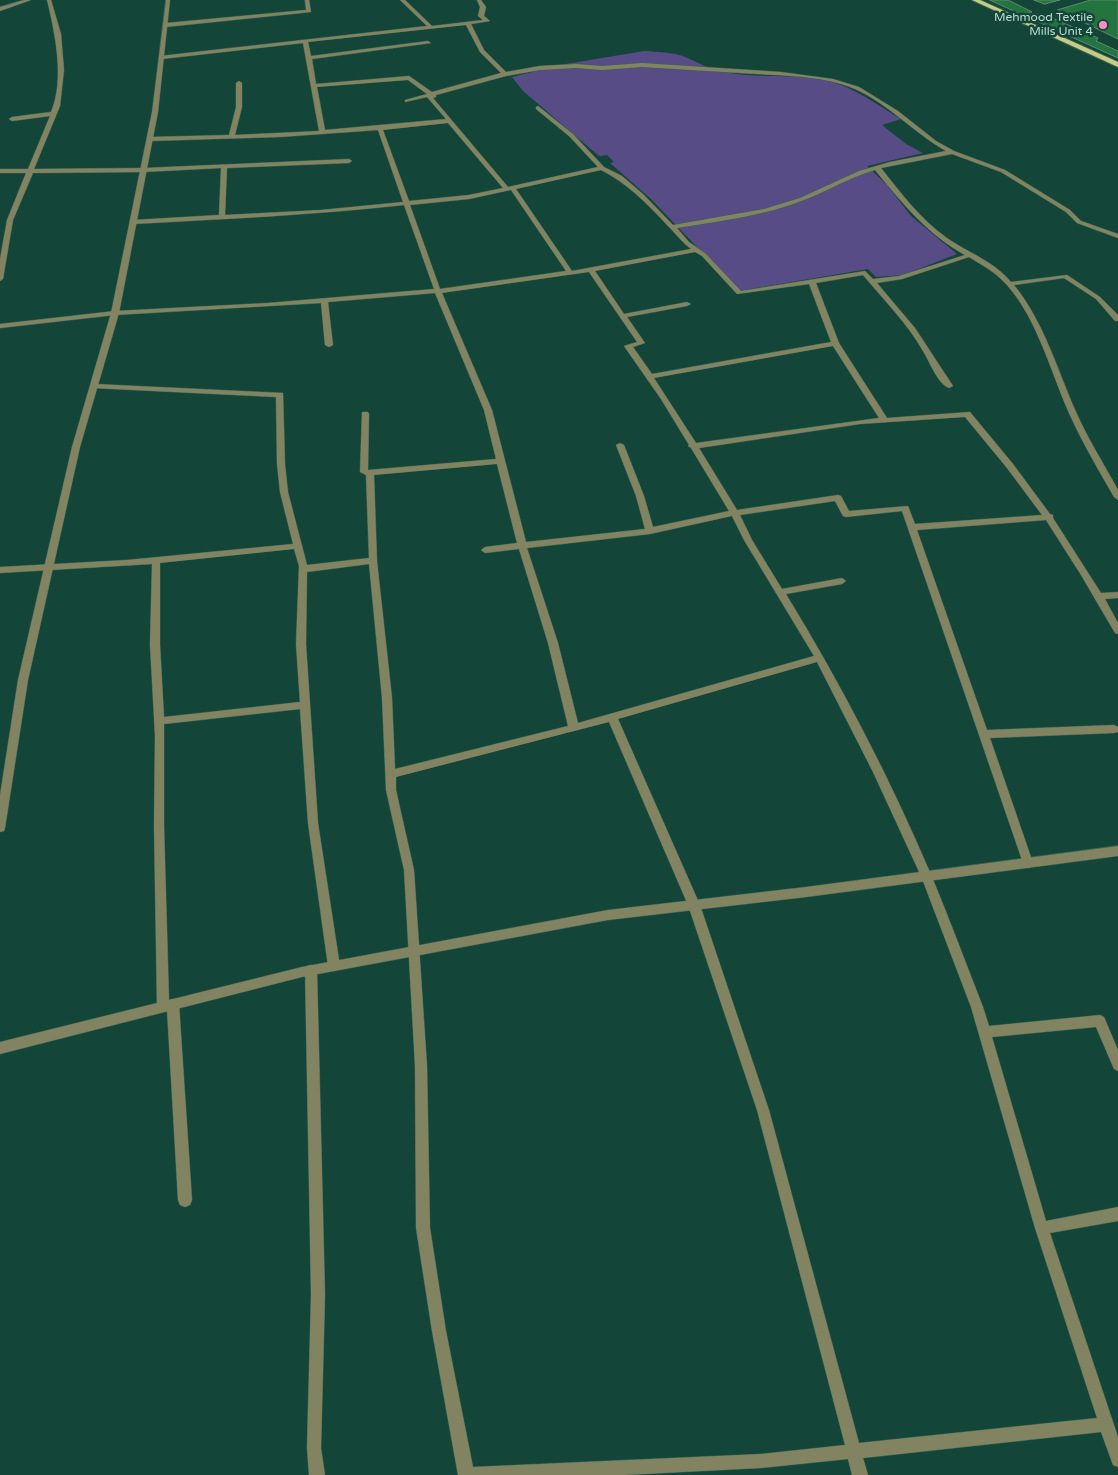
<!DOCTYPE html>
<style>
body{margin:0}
canvas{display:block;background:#134538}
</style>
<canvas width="1118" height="1475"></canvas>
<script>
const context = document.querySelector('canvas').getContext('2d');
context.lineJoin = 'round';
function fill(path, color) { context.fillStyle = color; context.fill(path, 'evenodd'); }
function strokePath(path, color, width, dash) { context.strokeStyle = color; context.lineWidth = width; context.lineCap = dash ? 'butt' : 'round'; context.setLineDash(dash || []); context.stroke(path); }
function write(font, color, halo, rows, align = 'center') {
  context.font = font + ' "Varela Round",sans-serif'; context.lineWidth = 5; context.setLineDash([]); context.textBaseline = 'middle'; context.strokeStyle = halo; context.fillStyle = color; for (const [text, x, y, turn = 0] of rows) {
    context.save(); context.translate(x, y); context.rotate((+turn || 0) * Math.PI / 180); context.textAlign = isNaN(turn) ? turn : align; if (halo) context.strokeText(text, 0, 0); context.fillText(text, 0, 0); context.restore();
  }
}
const green = new Path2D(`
 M644 51C657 52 673 52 685 57 698 62 710 70 724 72 762 80 804 71 841 85 862 93 882 108 901 119L882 125 906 144 923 153 867 166 887 185 911 216 957 254 903 275 876 277 868 269 739 291 651 199 610 163 614 162 607 155 599 156 523 91 512 77 560 65Z`);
const building = new Path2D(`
 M990 0H1008L1032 12 1021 14Z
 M1034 0H1060L1045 4Z
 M1091 0H1118V39L1058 10Z
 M1050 17 1098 38 1096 41 1118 51V58L1036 21Z`);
const minor = new Path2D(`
 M24 0H31L0 11V7Z
 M47 0H51L61 34 64 70 60 106 34 169 144 168 349 159 352 161 349 163 227 168 225 215 321 210 403 202 378 130 280 137 150 141 147 139 150 137 229 135 236 107V83L239 81 242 83V107L235 135 319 131 303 43 162 59 159 57 160 56 427 26 400 0H405L432 26 483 20 478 16 480 7 477 0H481L486 7 484 16 490 21 471 24 484 50 506 72 540 66 576 64 602 66 642 63 781 72 833 79 859 87 898 111 936 141 954 151 1005 170 1070 210 1081 221 1118 234V238L1077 223 1066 212 1001 172 952 154 881 168C901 193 921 220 947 238 968 253 994 261 1011 282L1067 275 1100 297 1118 315V321H1115L1096 299 1064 278 1014 285C1044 322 1057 369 1076 412 1088 439 1104 464 1118 490V500L1114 497C1098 469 1082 442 1069 413 1050 370 1035 311 1001 279 992 270 980 264 969 257L902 279 877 283 915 328 953 386 949 388C937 383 930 362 923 351 907 323 884 300 863 275L816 283 839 343 887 418 970 412 1013 464 1050 514 1053 515V518L1101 593 1118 592V598L1105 599 1118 623V634L1115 633 1081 575 1046 520 917 530 987 730 1114 725 1118 727V732L1114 733 990 738 1033 863 1032 866 1028 868 1024 866 1023 863 902 511 846 517 843 516 835 501 740 515 752 540 782 589 842 578 846 581 842 584 786 594C841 684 891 780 932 877 950 920 966 964 983 1007L989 1026 1100 1015 1104 1017 1118 1050V1071L1114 1069 1096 1027 992 1037 1046 1221 1118 1207V1221L1050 1233 1118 1437V1467L1113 1465 1101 1432 863 1458 868 1475H852L848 1459 761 1468 624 1475H458L432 1331 416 1228 415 1066 404 870 386 790 382 698 369 564 307 572 306 644 318 823 340 966 338 970 334 971 330 970 328 966 308 823 300 709 164 724V826L169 1000 173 999 177 1000 179 1004 192 1200 190 1205 185 1207 180 1205 178 1200 167 1010 163 1012 159 1011 157 1007 154 826 155 736 150 645 152 564 0 573V567L127 560 293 544 280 492 277 464 276 397 92 388V384H95L283 393 285 464 288 492 307 565 369 558 366 475 360 472 362 412H368L369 414 368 470 496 459 484 410 435 293 328 302 333 345 329 347 325 345 321 303 115 315 0 328V324L115 311 268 303 434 289 404 205C314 215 224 219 133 224L130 222 133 220 219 215 221 168 144 172 33 173 13 220 3 279 0 281V259L7 220 26 173H0V169H28L50 116 12 121 9 119 12 117 51 112C65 80 55 33 47 0ZM466 25 480 52 501 73 432 92 409 76 316 84 312 59 431 43 428 41 311 56 308 42ZM642 67C680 69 718 72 757 74 788 76 825 76 855 89 889 104 914 133 946 151L890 162 859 171 800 198 764 209 673 225 643 194 622 176 604 167 573 134 538 106 536 107V109L569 136 598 167 508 187 433 98 436 97V95L506 76 540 70 576 68 602 70ZM408 80 427 94 405 100V102L427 97 446 119 325 130 317 87ZM448 123 503 188 469 195 409 201 383 130ZM601 170C635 187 659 217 685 244L691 249 572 271 516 189ZM875 170C902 203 927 234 965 255L899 276 873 279 865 271 741 291 706 254 689 242 677 228C719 221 764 216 804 200 828 191 850 177 875 170ZM511 190 566 271 440 289 410 205 469 199ZM695 252 702 256 737 294 809 284 831 342 652 374 633 347 645 343 627 317 687 306 691 304 687 302 624 314 595 271ZM589 272 637 342 624 346 661 399 689 445 688 446 691 448 729 511 653 527 644 496 624 445 620 443 616 445 636 496 645 529 526 542 492 410 442 293ZM833 346 879 418 696 443 654 378ZM965 417 1007 468 1042 515 915 524 908 506 849 511 841 496 838 495 737 510 699 448 860 424ZM497 464 517 543 485 547 481 550 485 553 519 549 548 643 568 726 395 769 392 698 377 561 374 475ZM732 516 744 540 814 656 578 723 558 643 527 548 650 534ZM294 549 299 566 296 644 300 702 164 717 160 645V563ZM817 662 873 772 921 876 971 1007 1035 1228 1097 1418 859 1443 769 1110 700 905 618 719ZM609 722 688 905 757 1110 845 1445 761 1454 473 1467 446 1331 430 1228 427 1066 414 870 396 790V777Z
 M305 0H309L311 12 166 27 163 25 166 23 306 10Z
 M311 965 315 966 317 970 325 1295 321 1448 325 1475H309L307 1448 311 1295 305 970 307 966Z`);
const tertiary = new Path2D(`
 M166 0H170L158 112 119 313 80 447 28 680 5 828 4 831 0 832V795L18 680 72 447 111 313 152 112Z
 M1118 846V856L806 897 608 920 302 977 0 1054V1042L302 967 608 910 806 887Z`);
const primary = new Path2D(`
 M972 0H980L1118 62V67Z`);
const markers = [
 [1103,25,5,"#fc8fc2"]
];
const farPoinames = [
 ["Mehmood Textile",1093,18],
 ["Mills Unit 4",1093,32]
];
fill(green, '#574c85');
fill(building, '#247440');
strokePath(building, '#5e8c69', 1);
strokePath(minor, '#356357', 1);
strokePath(tertiary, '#356357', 1);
strokePath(primary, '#356357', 2);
fill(minor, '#828461');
fill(tertiary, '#828461');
fill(primary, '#c7cc82');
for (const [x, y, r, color] of markers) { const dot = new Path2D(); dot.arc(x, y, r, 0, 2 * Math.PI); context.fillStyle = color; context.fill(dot); strokePath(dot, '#134538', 2); }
write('12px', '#bddcd1', '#134538', farPoinames, 'right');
</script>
